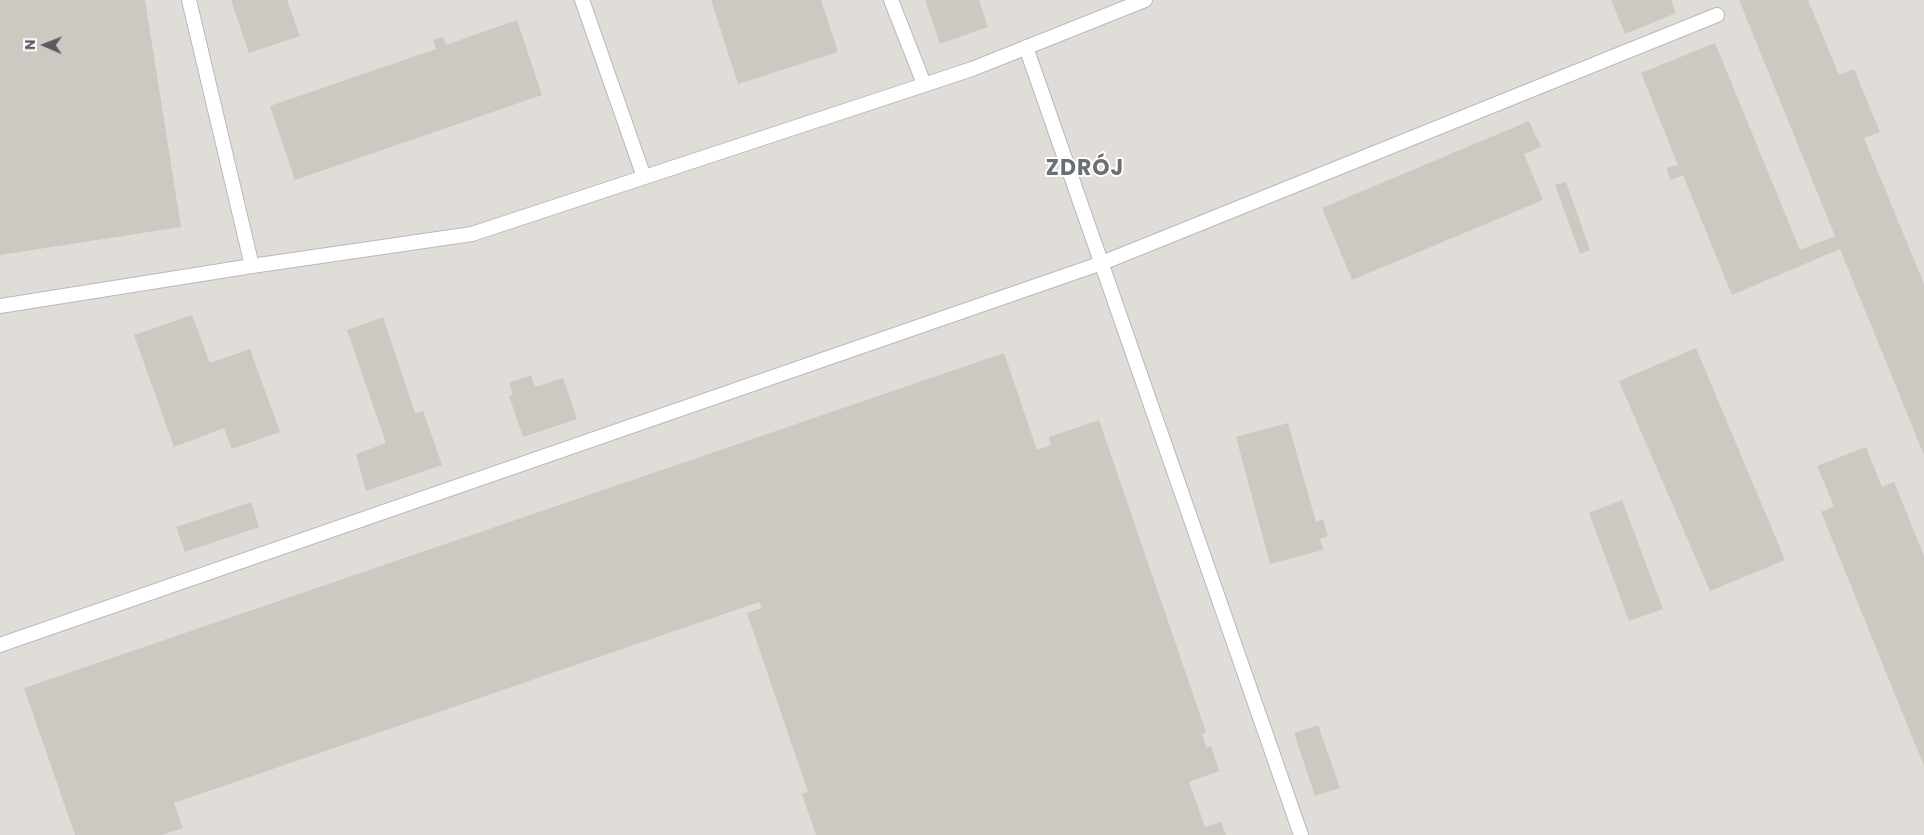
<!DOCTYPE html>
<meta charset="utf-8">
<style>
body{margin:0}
#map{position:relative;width:1924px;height:835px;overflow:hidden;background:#edeae0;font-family:Poppins,sans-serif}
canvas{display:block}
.north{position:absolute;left:20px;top:20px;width:50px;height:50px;-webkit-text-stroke:4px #fff;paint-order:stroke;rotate:271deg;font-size:14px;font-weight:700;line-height:20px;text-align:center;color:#595d62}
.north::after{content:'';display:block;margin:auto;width:18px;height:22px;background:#595d62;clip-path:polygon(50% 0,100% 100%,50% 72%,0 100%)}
</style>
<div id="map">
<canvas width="1924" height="835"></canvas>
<div class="north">N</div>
</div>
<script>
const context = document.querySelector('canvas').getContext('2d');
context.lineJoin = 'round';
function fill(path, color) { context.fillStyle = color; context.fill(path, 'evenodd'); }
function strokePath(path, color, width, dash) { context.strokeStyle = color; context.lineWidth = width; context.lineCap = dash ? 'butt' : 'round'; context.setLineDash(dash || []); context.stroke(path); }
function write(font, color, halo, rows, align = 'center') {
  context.font = font + ' Poppins,sans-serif'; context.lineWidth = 4; context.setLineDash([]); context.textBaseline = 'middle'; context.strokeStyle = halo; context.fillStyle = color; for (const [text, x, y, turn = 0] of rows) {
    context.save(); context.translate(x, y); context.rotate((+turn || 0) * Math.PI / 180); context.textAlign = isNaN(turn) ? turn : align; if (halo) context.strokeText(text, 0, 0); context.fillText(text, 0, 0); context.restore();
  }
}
const industrial = new Path2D(`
 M0 0H1924V835H0Z`);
const building = new Path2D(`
 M0 0H145L181 227 0 255Z
 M231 0H287L300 36 249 53Z
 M711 0H821L838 52 738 84Z
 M925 0H979L988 27 940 44Z
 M1611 0H1671L1676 13 1625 34Z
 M1739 0H1808L1839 75 1854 69 1880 132 1864 138 1924 284V455L1840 249 1732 295 1683 175 1671 180 1666 168 1678 165 1641 73 1715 43 1800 250 1835 236Z
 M517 20 542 95 295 180 270 106 436 49 433 40 443 37 446 45Z
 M1529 121 1541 147 1524 154 1543 200 1352 280 1322 208Z
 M1566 182 1590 250 1580 254 1555 185Z
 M192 315 210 363 250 349 280 432 232 449 224 428 174 447 134 335Z
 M383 317 415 413 423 411 442 465 366 491 356 454 386 443 347 330Z
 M1696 348 1785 560 1710 591 1619 381Z
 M1004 353 1037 450 1051 445 1049 437 1099 420 1206 732 1202 734 1207 748 1211 746 1219 771 1189 782 1205 827 1221 822 1226 835H816L802 794 808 792 747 613 762 608 759 602 174 803 183 828 162 835H75L24 688Z
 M531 375 535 387 563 378 577 419 523 437 509 396 513 395 509 383Z
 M1288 423 1316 522 1323 519 1328 536 1320 539 1323 550 1270 564 1236 437Z
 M1866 447 1882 487 1894 482 1924 556V766L1821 512 1834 506 1817 466Z
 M1622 500 1663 609 1629 621 1589 513Z
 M251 502 259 527 185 552 176 527Z
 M1318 725 1340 788 1315 796 1294 733Z`);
const lane = new Path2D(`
 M189 0 252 266
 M582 0 644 177
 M891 0 924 84
 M1026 47 1301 835
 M0 306 252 266 472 234 972 69 1145 0
 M0 645 1102 263 1717 15`);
const districtNames = [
 ["ZDRÓJ",1085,169]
];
fill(industrial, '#e0ddd8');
fill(building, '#cdc8c1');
strokePath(lane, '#b6b9be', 16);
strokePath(lane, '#fff', 14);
context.letterSpacing = '1px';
write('bold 22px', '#6a6f74', '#fff', districtNames);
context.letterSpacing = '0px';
</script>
